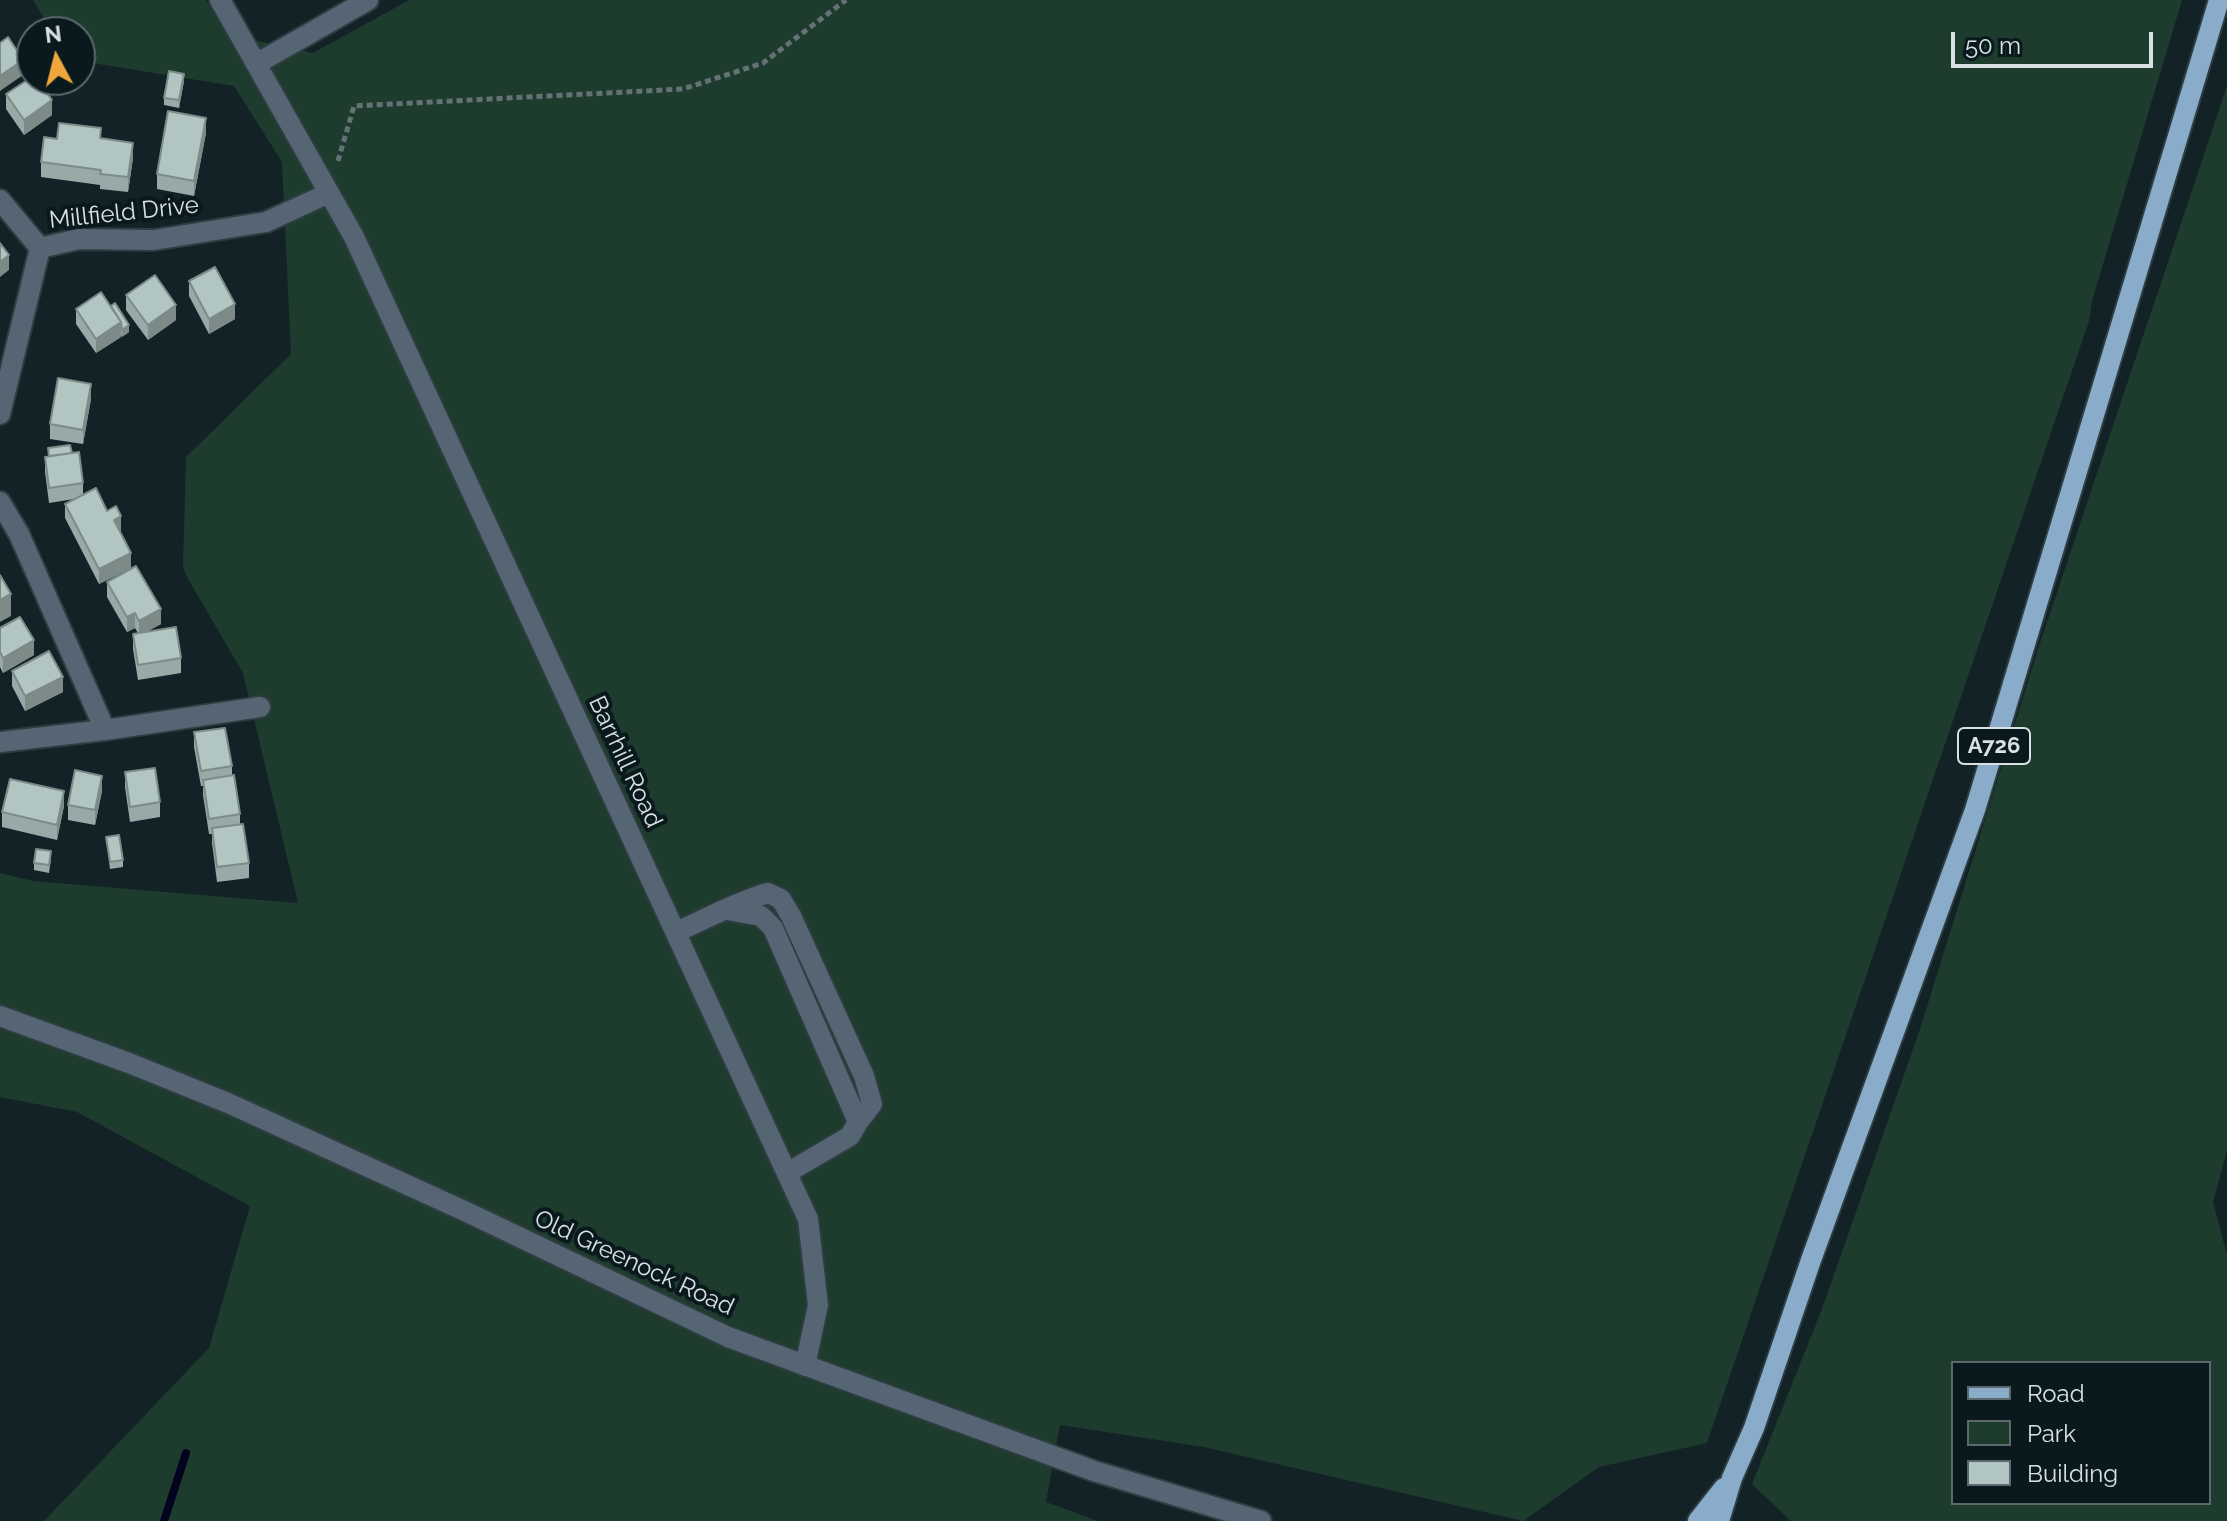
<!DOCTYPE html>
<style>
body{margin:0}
#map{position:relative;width:2227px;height:1521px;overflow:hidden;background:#122226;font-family:Raleway,sans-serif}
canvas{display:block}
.legend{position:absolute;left:1951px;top:1361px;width:260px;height:144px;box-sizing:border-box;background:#09191d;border:2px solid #5b696c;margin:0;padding:10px 14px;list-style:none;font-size:24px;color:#d7e1e3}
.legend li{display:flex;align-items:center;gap:16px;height:40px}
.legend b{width:40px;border:2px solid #5b696c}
.north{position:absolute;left:16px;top:16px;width:80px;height:80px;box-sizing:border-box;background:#09191d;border:2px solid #5b696c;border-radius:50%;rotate:353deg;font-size:22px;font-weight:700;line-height:32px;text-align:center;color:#d7e1e3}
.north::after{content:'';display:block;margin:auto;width:28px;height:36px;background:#efa73d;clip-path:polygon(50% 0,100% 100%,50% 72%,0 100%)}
.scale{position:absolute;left:1951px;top:32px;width:202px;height:36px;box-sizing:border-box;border:4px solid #d7e1e3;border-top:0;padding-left:10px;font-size:24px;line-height:28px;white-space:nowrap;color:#d7e1e3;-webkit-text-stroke:6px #09191d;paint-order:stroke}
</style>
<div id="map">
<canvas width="2227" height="1521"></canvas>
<ul class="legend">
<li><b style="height:10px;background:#8aaccb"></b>Road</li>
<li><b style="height:22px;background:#1e3c2d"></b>Park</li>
<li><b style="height:22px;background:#b1c6c3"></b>Building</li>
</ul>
<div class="north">N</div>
<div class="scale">50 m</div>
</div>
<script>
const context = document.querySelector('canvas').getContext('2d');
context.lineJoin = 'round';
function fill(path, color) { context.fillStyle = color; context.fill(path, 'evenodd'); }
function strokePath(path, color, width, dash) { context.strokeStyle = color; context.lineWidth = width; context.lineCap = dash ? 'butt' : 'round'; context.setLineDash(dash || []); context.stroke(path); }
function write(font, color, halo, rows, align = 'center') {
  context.font = font + ' Raleway,sans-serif'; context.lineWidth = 8; context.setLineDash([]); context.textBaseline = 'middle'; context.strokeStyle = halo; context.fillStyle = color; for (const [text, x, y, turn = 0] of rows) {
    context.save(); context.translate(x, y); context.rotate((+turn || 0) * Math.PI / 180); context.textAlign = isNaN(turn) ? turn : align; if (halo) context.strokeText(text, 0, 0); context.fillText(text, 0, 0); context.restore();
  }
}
const green = new Path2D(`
 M33 0H206L226 34 313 53 409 0H2182L2092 301 2089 321 1707 1443 1599 1467 1523 1521 1204 1447 1060 1425 1046 1502 1098 1521H44L209 1348 250 1206 77 1112 0 1097V873L33 881 298 903 243 673 187 577 183 567 186 457 291 354 282 162 234 86 80 61V32H52Z
 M2227 86V1151L2213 1202 2227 1255V1521H1791L1752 1484 1822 1309 1920 1029 2039 646ZM1953 1363H2209V1503H1953Z`);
const stream = new Path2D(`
 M164 1521 186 1453`);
const path = new Path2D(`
 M338 161 354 106 683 89 763 63 846 0`);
const minor = new Path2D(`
 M220 0 354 237 808 1219 818 1305 805 1366
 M256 64 368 0
 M0 200 40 248
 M40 248 79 239 154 240 266 222 329 193
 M0 414 40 248
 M0 502 19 534 105 730 260 707
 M0 742 105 730
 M676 932C706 919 736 902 768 893L781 899 791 916 864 1076 872 1104 858 1122 773 928 761 916 727 910
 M0 1016 129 1063 228 1103 471 1214 728 1337 1094 1471 1261 1521
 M787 1173 850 1136 858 1122`);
const major = new Path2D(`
 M1698 1521 1724 1488
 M1719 1521 1732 1478 1754 1428 1811 1260 1975 810 2219 0`);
const wall = new Path2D(`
 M184 81 179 108 164 105V98Z
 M6 94 52 115 24 135 6 109Z
 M206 133 194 196 157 189V174Z
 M101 138 133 158 128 192 100 189V185L41 177V162L57 139Z
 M189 281 235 319 209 334 189 296Z
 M126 295 176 320 148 340 126 310Z
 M76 309 129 332 122 337 121 335V337L96 353 76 324Z
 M91 399 83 444 50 439V424Z
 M48 448 72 453 83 483V494L107 511 121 531H120L131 568 99 584 65 518V504L74 499 49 503 45 472V457L48 456Z
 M107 582 161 624 146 632 181 658V673L138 680 133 649V634L138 633 135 628 127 632 107 597Z
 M0 628 34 655 3 673 0 667Z
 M12 671 63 692 25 711 12 686Z
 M194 732 232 766V776L240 814V824L249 863V878L217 882 212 843V834H209L203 795V786H201L194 747Z
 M125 772 160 802V817L130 822 125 787Z
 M102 791 95 825 68 820V805Z
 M64 806 57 840 2 827V812Z
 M106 837 123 860V867L110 869Z
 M51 859 49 873 34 870V863Z`);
const shadedWall = new Path2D(`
 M23 60V75L0 91V76Z
 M184 74V81L179 108V100Z
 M52 100V115L24 135V120Z
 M206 118V133L194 196V181Z
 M133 143V158L128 192V177Z
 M9 255V270L0 277V262Z
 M235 304V319L209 334V319Z
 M176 305V320L148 340V325Z
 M121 322V337L96 353V339Z
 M129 325V332L122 337V330Z
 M91 384V399L83 444V430Z
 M121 516V531L114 535V520Z
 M131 553V568L99 584V569Z
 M11 594V616L0 622V600Z
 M161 609V624L139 636V621Z
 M135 613V628L127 632V617Z
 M34 640V655L3 673V658Z
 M63 677V692L25 711V696Z
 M102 776V791L95 825V810Z
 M64 791V806L57 840V825Z`);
const building = new Path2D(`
 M8 37 23 60 0 76V43Z
 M169 71 184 74 179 100 164 98Z
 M32 77V80H38L52 100 24 120 6 94Z
 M168 111 206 118 194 181 157 174Z
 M59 123 101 128 100 138 133 143 128 177 100 174 101 170 41 162 44 137 57 139Z
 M0 243 9 255 0 262Z
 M215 267 235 304 209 319 189 281Z
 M155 275 176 305 148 325 126 295Z
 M101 292 121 322 96 339 76 309Z
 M115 303 129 325 122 330 121 322 111 306Z
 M58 378 91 384 83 430 50 424Z
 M70 445 72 453 49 456 48 448Z
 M79 452 83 483 49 488 45 457Z
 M96 488 107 511 116 506 121 516 114 520 131 553 99 569 65 504Z
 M136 566 161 609 139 621 135 613 127 617 107 582Z
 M0 575 11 594 0 600Z
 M20 617 34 640 3 658 0 652V628Z
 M176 627 181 658 138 665 133 634Z
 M49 651 63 677 25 696 12 671Z
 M225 728 232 766 201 771 194 732Z
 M155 768 160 802 130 807 125 772Z
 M75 770 102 776 95 810 68 805Z
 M234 775 240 814 209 819 203 780Z
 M10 779 64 791 57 825 2 812Z
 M243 824 249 863 217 867 212 828Z
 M119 835 123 860 110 862 106 837Z
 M36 849 51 851 49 865 34 863Z`);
const shields = [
 [1994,746,72]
];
const shieldNames = [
 ["A726",1994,746]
];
const streetNames = [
 ["Millfield Drive",124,213,-6],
 ["Barrhill Road",625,762,65],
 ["Old Greenock Road",634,1263,25]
];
fill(green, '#1e3c2d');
strokePath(stream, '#040221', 8);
strokePath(minor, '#2e3d40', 24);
strokePath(major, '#2e3d40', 24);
strokePath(path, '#657275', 5, [6, 4]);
strokePath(minor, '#556574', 20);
strokePath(major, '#8aaccb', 20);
fill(wall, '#98aaa8');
fill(shadedWall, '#7c8b88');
fill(building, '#b1c6c3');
strokePath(building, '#7c8b88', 2);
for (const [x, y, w] of shields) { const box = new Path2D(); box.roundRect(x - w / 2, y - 18, w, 36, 6); context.fillStyle = '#09191d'; context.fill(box); strokePath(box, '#d7e1e3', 2); }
write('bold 22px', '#d7e1e3', null, shieldNames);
write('24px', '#d7e1e3', '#09191d', streetNames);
</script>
